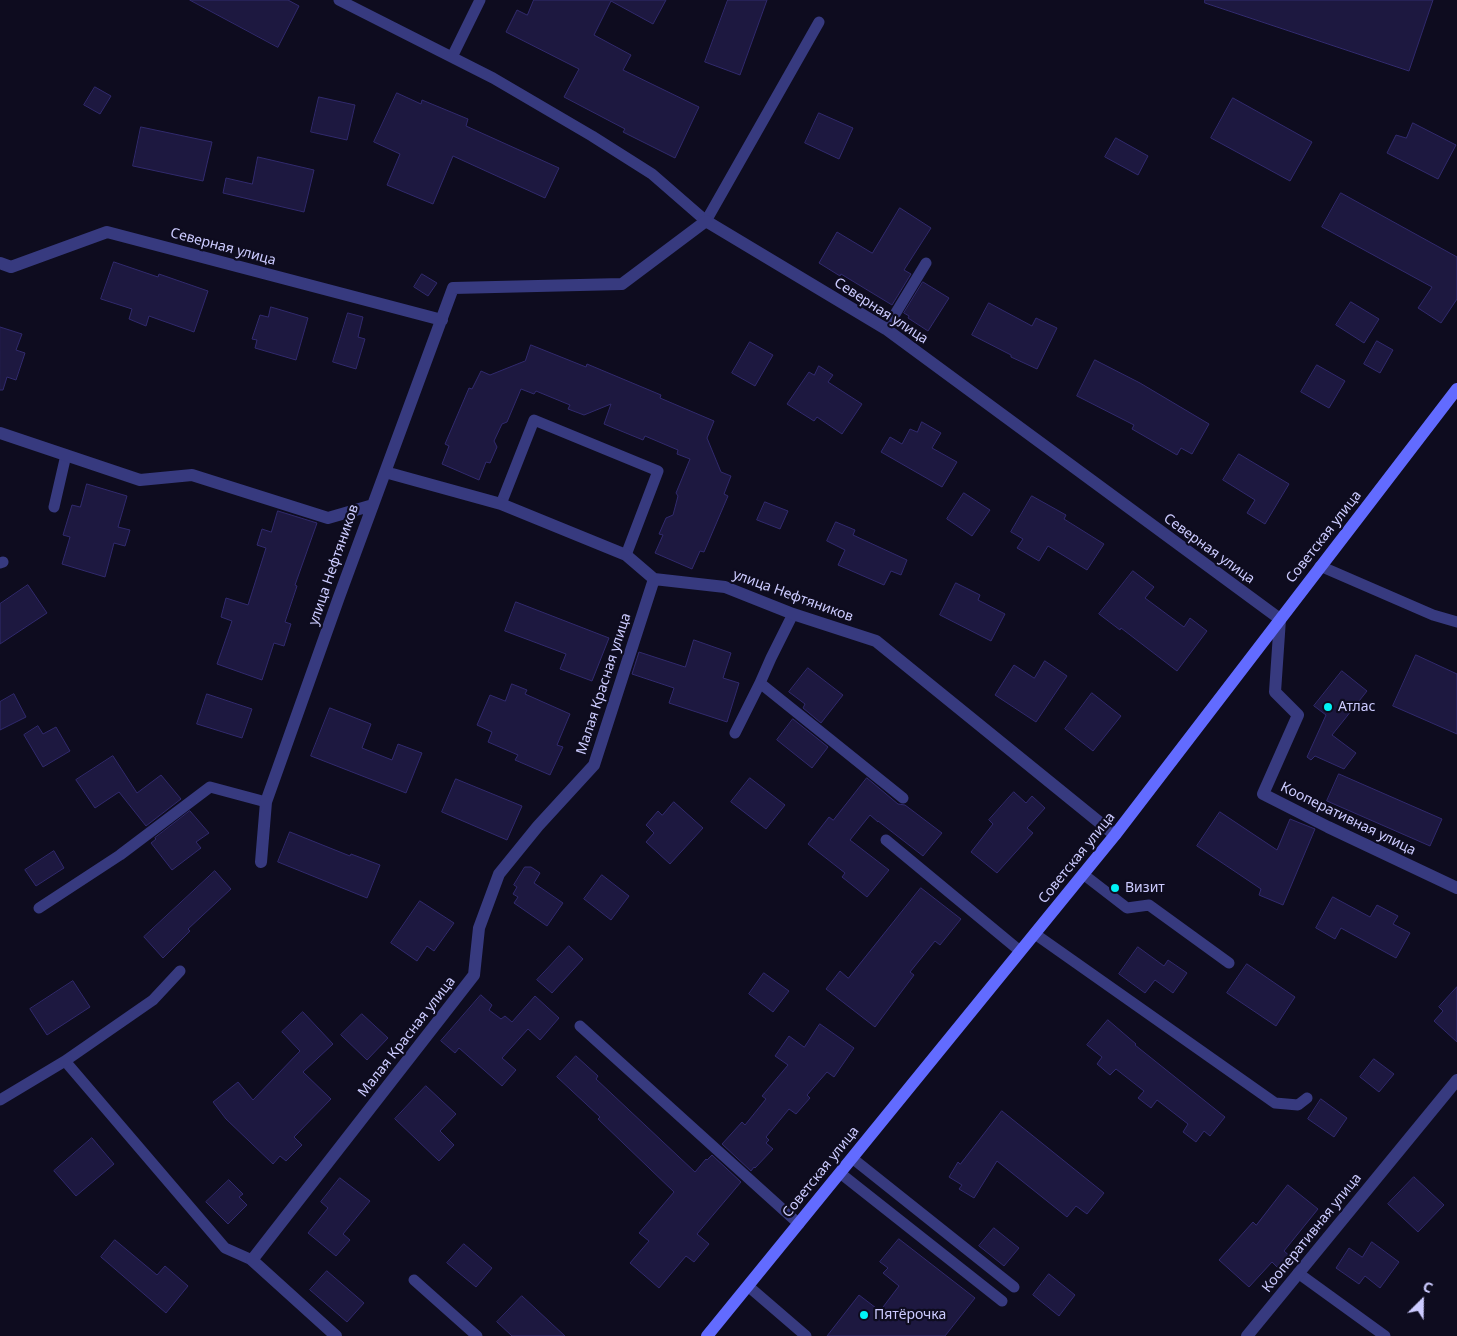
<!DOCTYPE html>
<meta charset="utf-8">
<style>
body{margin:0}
#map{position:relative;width:1457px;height:1336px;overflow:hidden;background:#0e0c1f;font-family:"Noto Sans",sans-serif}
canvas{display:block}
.north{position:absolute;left:1397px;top:1276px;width:50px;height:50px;-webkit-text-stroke:4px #0e0c1f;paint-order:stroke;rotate:23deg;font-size:14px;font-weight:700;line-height:20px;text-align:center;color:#cccbff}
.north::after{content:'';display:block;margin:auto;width:18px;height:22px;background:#cccbff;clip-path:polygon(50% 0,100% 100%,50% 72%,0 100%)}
</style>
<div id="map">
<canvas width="1457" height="1336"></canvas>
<div class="north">С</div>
</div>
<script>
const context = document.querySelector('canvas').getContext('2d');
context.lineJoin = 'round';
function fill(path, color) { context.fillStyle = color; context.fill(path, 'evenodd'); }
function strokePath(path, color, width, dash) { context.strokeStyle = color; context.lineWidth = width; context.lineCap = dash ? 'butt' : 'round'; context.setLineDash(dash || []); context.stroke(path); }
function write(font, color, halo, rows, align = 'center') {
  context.font = font + ' "Noto Sans",sans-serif'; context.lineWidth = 4.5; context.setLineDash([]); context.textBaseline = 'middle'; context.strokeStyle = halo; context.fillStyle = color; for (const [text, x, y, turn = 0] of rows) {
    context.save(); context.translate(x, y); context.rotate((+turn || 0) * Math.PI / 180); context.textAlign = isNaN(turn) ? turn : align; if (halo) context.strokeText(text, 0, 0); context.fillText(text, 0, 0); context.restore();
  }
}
const building = new Path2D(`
 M190 0H288L299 6 278 47Z
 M534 0H666L653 24 611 1 594 35 631 55 623 70 699 107 675 158 623 132 625 129 564 97 579 69 506 32 517 10 527 15Z
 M728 0H767L740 75 705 62Z
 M1205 0H1433L1409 71 1205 3Z
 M95 87 111 96 100 114 84 105Z
 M397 93 421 104 422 100 468 119 466 126 559 168 545 198 453 156 433 204 387 185 400 154 374 142Z
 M319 97 355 105 347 140 311 132Z
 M1233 98 1312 142 1290 181 1211 138Z
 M819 113 853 128 839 159 805 143Z
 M1413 123 1456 145 1438 179 1387 153 1396 135 1406 138Z
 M141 127 212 142 203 181 133 166Z
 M1116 138 1148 156 1138 175 1105 157Z
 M258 157 314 170 304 212 223 193 226 178 252 184Z
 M1341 193 1457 257V299L1441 323 1418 308 1432 287 1322 227Z
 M900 208 931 228 904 270 911 274 892 305 841 274 840 276 819 263 837 232 872 253Z
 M114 262 158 277 159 274 208 291 194 332 149 316 146 326 129 319 132 309 101 299Z
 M422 274 437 283 428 296 414 287Z
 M923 282 949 298 928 331 908 318 909 316 904 313Z
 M1351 302 1379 319 1364 343 1336 325Z
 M989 303 1032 326 1036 318 1057 328 1037 369 1011 357V355L972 335Z
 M271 307 308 318 296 360 255 348 257 340 252 339 260 315 268 317Z
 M348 313 363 317 358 337 365 339 356 369 333 362Z
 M0 327 22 334 16 350 25 353 16 380 7 377 3 390H0Z
 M1377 341 1393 350 1380 373 1364 364Z
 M750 342 773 355 755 386 732 373Z
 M531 345 586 367 587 364 661 395 660 398 714 421 707 438 721 472 731 476 724 494 728 496 704 552 700 551 692 569 655 553 663 535 659 534 666 518 673 515 678 496 676 493 690 459 677 454 678 450 645 436 643 440 604 424 611 404 584 415 568 409 570 405 536 391 534 394 521 389 507 422 502 424 494 441 497 447 490 463 486 462 479 480 442 464 449 446 445 444 469 388 472 389 481 371 490 375 525 361Z
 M1095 360 1140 383 1209 424 1192 454 1181 448 1177 455 1132 429 1134 425 1077 396Z
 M1317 365 1345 381 1329 408 1301 392Z
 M819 366 833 375 828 382 862 404 842 434 817 417 814 421 787 404 809 372 814 375Z
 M922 422 941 433 932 448 957 462 942 487 881 452 890 437 902 444 910 429 917 432Z
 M1239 454 1289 484 1265 524 1247 513 1255 500 1223 480Z
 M87 484 127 496 118 527 130 530 125 546 114 543 105 577 62 564 70 537 63 535 72 505 80 507Z
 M964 493 990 510 972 536 947 519Z
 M1032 496 1066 515 1064 519 1104 544 1087 570 1048 546 1039 561 1017 548 1023 539 1011 532Z
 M765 502 788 511 780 529 757 520Z
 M278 511 317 523 295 585 297 586 285 622 291 624 284 646 274 643 262 680 217 664 232 621 221 617 226 598 248 605 266 548 257 545 262 529 271 532Z
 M836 522 855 530 853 535 907 560 901 575 891 571 884 585 838 565 845 550 827 541Z
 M1133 571 1154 587 1145 598 1184 627 1190 618 1207 631 1177 671 1121 628 1120 630 1099 614Z
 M956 583 980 595 978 600 1005 614 991 641 940 615Z
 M28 585 47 613 0 644V604Z
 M516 602 609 638 592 681 560 669 566 654 505 631Z
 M694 640 731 653 723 678 739 683 727 722 669 703 674 688 632 674 639 652 685 667Z
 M1416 655 1457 674V734L1393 706Z
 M1045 661 1067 676 1036 722 995 695 1014 665 1034 678Z
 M808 668 843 695 821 723 803 708 805 704 789 692Z
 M1342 671 1367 691 1332 735 1356 753 1344 769 1315 756 1311 760 1307 757 1326 715 1314 706Z
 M512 684 527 690 525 694 570 714 557 745 563 747 550 775 515 760 518 755 488 742 492 732 477 725 490 695 505 701Z
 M1092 693 1121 716 1093 751 1065 729Z
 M14 694 26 717 0 730V702Z
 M207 694 252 709 242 738 197 724Z
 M330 708 371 724 362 748 392 760 398 744 422 753 406 793 311 756Z
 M793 719 828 747 812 768 777 740Z
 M38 726 43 734 56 727 70 751 43 767 24 735Z
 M113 756 137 793 161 775 181 799 146 826 119 792 95 808 76 780Z
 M1339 774 1442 819 1430 846 1327 801Z
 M750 778 785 805 766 829 731 802Z
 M867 778 898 804 905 805 942 833 923 856 878 821V822L870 815 850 840 889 870 867 897 842 877 845 873 808 844 829 817 833 820Z
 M456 779 522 806 507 840 442 812Z
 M1014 792 1026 803 1032 796 1045 808 1027 828 1033 833 997 873 971 852 993 824 989 820Z
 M674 802 703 828 670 864 646 842 654 833 646 825 658 811 662 815Z
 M190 811 209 833 196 842 201 848 172 870 151 843 156 839 155 838Z
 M1220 812 1277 850 1290 819 1315 829 1283 905 1259 895 1261 889 1197 846Z
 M290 832 350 856 351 854 380 865 367 898 278 862Z
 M54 851 64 868 36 886 25 870Z
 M525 867H531L540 873 534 883 563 903 547 926 514 903 518 897 513 894 517 887 514 885Z
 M215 871 231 889 188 929 190 931 163 958 144 937Z
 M602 875 629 896 611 920 584 899Z
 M921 888 961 919 940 945 935 941 910 972 914 975 875 1027 826 989 840 971 848 978Z
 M1333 897 1370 917 1377 905 1398 916 1393 924 1410 933 1396 958 1341 928 1335 939 1316 928Z
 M420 901 454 923 434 951 427 946 417 961 391 943Z
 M569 946 583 959 552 993 537 980Z
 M1138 947 1164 966 1168 960 1187 973 1173 993 1155 980 1145 993 1119 974Z
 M1247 964 1295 997 1276 1026 1227 993Z
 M764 973 789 991 773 1012 749 994Z
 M73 981 90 1007 47 1035 30 1009Z
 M1457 987V1042L1434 1021 1443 1011 1439 1007Z
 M481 995 492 1005 489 1010 501 1019 505 1016 512 1022 535 996 559 1018 540 1040 528 1029 502 1058 516 1070 502 1086 459 1048 455 1053 441 1041Z
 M303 1012 333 1044 303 1072 331 1099 294 1137 302 1145 286 1161 280 1156 273 1164 226 1119 213 1102 238 1082 253 1100 300 1051 282 1032Z
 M362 1014 388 1038 367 1060 341 1035Z
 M1108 1020 1136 1044 1135 1045 1225 1117 1210 1136 1204 1131 1196 1142 1183 1132 1188 1124 1157 1100 1151 1108 1138 1098 1144 1091 1116 1069 1110 1075 1097 1064 1102 1057 1087 1045Z
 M820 1024 854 1048 834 1077 827 1072 807 1095 810 1098 796 1114 789 1109 766 1137 769 1140 766 1143 773 1149 755 1168 754 1167 751 1171 722 1144 742 1122 745 1125 766 1099 762 1096 788 1065 775 1056 789 1036 804 1047Z
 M576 1056 598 1076 596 1079 695 1172 706 1159 707 1160 712 1155 741 1182 697 1234 709 1244 694 1262 686 1256 659 1288 630 1263 649 1241 639 1233 674 1192 598 1119 600 1117 557 1077Z
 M1374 1059 1394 1074 1379 1092 1360 1077Z
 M426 1086 456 1114 440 1131 454 1145 439 1161 395 1119Z
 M1321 1099 1347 1118 1334 1137 1308 1119Z
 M1002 1111 1104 1193 1087 1214 1076 1206 1067 1217 997 1161 974 1198 959 1189 962 1185 949 1177 958 1162 960 1164Z
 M92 1138 114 1164 76 1196 54 1171Z
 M1414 1177 1444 1205 1418 1232 1388 1204Z
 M340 1178 370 1201 343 1234 350 1240 336 1256 308 1233 328 1208 321 1202Z
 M229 1180 243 1194 239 1197 247 1205 228 1224 206 1202Z
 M1288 1185 1318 1209 1284 1251 1292 1258 1280 1270 1272 1262 1249 1287 1219 1260 1253 1222 1256 1225Z
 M994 1228 1019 1248 1004 1266 979 1246Z
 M899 1239 975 1298 945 1336H827L859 1295 880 1311 899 1286 883 1273 888 1268 880 1262Z
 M115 1240 157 1275 165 1266 188 1286 166 1313 101 1257Z
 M1372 1242 1399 1262 1380 1288 1365 1276 1359 1284 1336 1268 1349 1248 1362 1257Z
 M464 1244 492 1268 476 1287 447 1263Z
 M327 1271 364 1303 347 1322 310 1290Z
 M1049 1274 1075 1295 1059 1316 1033 1295Z
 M522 1296 565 1336H512L497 1322Z`);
const lane = new Path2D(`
 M339 0 493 78 592 136 652 174 706 221 819 22
 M452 57 480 0
 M886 329 926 263
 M501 504 534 420 658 471 626 555
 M54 507 66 455
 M0 563 3 562
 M1320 566 1433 615 1457 622
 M793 614 771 658 760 683 903 798
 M735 733 760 683
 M886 840 1020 951
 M1083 874 1127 908 1149 905 1229 963
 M39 908 120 855 210 787 266 802
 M1035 934 1275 1103 1298 1105 1307 1098
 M180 971 153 1000 65 1061 225 1248 252 1260
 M580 1026 799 1224
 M0 1100 65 1061
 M852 1158 1014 1287
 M840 1173 1002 1301
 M1298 1273 1385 1336
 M414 1280 477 1336
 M748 1286 806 1336`);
const street = new Path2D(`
 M0 263 11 267 107 232 442 320
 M0 433 140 480 192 475 328 518 373 505
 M385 472 501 504 626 555 654 579 725 587 793 614 876 641 1115 835
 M261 862 266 802 339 597 453 288 622 284 706 221 886 329 1280 619 1275 692 1298 715 1263 794 1328 827 1457 888
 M336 1336 252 1260 474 975 479 928 499 874 538 826 594 765 654 579
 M1247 1336 1457 1080`);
const secondary = new Path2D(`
 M707 1336 1115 835 1457 389`);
const markers = [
 [1328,707,5,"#00f3f6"],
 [1115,888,5,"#00f3f6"],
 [864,1315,5,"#00f3f6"]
];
const streetNames = [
 ["Северная улица",223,247,15],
 ["Северная улица",881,311,33],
 ["Советская улица",1324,537,-52],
 ["Северная улица",1209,549,36],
 ["улица Нефтяников",334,565,-71],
 ["улица Нефтяников",793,596,20],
 ["Малая Красная улица",604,684,-72],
 ["Кооперативная улица",1348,819,26],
 ["Советская улица",1077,858,-51],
 ["Малая Красная улица",407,1037,-52],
 ["Советская улица",821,1172,-51],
 ["Кооперативная улица",1312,1233,-51]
];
const poiNames = [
 ["Атлас",1338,707],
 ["Визит",1125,888],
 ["Пятёрочка",874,1315]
];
fill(building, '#1d1840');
strokePath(building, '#312a6d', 1);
strokePath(lane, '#373a7f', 11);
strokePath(street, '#373a7f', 12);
strokePath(secondary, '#626bff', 12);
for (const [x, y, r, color] of markers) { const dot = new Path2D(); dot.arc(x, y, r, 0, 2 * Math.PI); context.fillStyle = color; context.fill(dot); strokePath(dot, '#0e0c1f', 2); }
write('14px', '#cccbff', '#0e0c1f', streetNames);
write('14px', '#cccbff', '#0e0c1f', poiNames, 'left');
</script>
